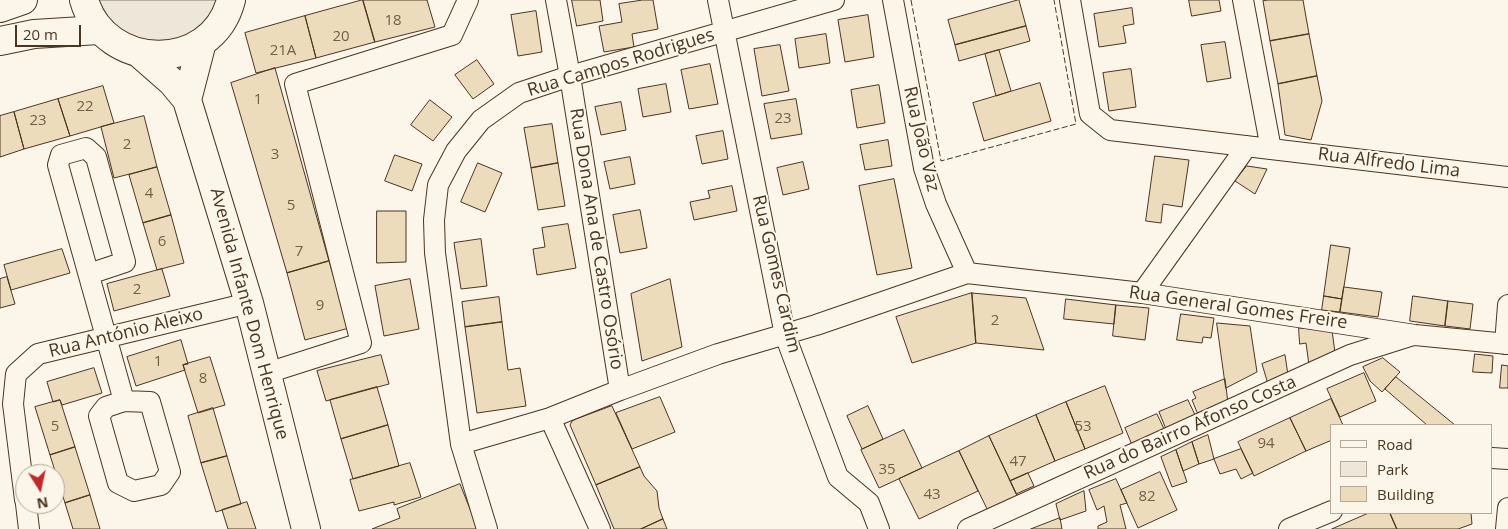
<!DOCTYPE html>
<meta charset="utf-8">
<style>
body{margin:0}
#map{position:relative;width:1508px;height:529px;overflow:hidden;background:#fbf6e9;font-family:"Open Sans",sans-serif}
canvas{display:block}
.legend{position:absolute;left:1330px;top:424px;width:162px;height:90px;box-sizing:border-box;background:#fbf6e9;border:1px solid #b4a999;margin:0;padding:6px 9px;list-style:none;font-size:15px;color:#4a3520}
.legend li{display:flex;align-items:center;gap:10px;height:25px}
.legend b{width:25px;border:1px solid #b4a999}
.north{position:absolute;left:15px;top:464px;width:50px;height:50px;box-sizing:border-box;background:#fbf6e9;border:1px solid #b4a999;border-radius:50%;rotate:170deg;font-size:14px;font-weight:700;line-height:20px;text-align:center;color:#4a3520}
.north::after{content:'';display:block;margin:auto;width:18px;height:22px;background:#c62828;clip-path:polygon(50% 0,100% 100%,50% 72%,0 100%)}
.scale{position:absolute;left:15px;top:25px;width:66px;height:22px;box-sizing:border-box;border:2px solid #4a3520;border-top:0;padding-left:6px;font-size:15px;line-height:18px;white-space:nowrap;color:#4a3520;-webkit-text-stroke:4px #fbf6e9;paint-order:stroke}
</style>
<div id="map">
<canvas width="1508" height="529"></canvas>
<ul class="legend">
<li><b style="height:6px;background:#fbf6e9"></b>Road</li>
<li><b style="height:14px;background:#ede6d9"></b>Park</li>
<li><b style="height:14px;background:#ecdcbc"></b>Building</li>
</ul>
<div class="north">N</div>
<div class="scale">20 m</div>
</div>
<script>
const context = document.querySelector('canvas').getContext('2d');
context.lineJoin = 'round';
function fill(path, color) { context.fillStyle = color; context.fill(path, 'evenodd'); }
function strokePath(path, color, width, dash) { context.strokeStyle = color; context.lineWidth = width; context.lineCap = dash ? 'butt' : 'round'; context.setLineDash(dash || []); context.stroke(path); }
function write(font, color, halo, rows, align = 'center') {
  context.font = font + ' "Open Sans",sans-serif'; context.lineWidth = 4; context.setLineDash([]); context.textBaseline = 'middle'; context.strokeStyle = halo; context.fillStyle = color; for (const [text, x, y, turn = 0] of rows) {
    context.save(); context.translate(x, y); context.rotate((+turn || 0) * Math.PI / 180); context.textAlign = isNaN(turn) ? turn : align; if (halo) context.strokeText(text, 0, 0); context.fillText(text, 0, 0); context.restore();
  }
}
const green = new Path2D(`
 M96 0H218L213 13 199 29 181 40 161 44 120 33 105 18Z`);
const building = new Path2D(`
 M363 0 375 42 316 58 305 16Z
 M363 0H427L435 27 375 42Z
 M572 0H600L603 21 577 26Z
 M643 0H653L658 29 632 34 634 47 604 52 599 26 622 22 619 4Z
 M1019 0 1026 26 955 45 948 20Z
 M1189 0H1219L1221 11 1192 16Z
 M1269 0H1303L1309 34 1270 41 1263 1Z
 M1132 8 1134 24 1123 26 1126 43 1099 47 1094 14Z
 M536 11 542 52 518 56 511 15Z
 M868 15 874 57 845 62 838 20Z
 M305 16 316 58 256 73 245 33Z
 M1026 26 1030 41 959 61 955 45Z
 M826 34 830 63 799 68 795 39Z
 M1309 34 1317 76 1278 84 1270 41Z
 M1225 42 1231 78 1207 82 1201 45Z
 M780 45 789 91 762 96 754 49Z
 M999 50 1011 91 996 96 985 54Z
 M477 60 494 84 473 99 455 75Z
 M710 64 718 104 689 109 681 70Z
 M275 68 329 261 287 273 231 83Z
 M1131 69 1136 107 1109 111 1103 73Z
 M1317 76 1322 101 1311 140 1285 135 1278 84Z
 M1040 83 1051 121 984 141 973 103Z
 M666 84 671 112 643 117 638 89Z
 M879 85 885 123 857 128 851 90Z
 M103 86 114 123 70 136 58 99Z
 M58 99 70 136 24 149 14 112Z
 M796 99 802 134 771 139 764 104Z
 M430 100 452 117 433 141 411 125Z
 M621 102 626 130 601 135 595 107Z
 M14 112 24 149 0 157V116Z
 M144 116 157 167 114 178 101 127Z
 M552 124 558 163 531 168 524 128Z
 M723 131 728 159 702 164 696 136Z
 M888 140 892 166 865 170 860 145Z
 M395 155 422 164 412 191 385 181Z
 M1155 156 1189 160 1182 207 1163 204 1161 223 1146 221Z
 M630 157 635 184 610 189 604 162Z
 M803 162 809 189 783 195 777 168Z
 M478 163 502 173 485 212 461 202Z
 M558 163 565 206 538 210 531 168Z
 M1247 166 1267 169 1255 194 1235 181Z
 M157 167 171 215 143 223 129 175Z
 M894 179 912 268 877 275 859 186Z
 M732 186 737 211 694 220 690 202 710 198 708 191Z
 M640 210 647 248 620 253 613 215Z
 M377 211H406V262L377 263Z
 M171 215 184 263 157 270 143 223Z
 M568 224 576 268 537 275 533 249 545 247 542 228Z
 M481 239 487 286 461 289 454 243Z
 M1331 245 1350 248 1342 299 1324 296Z
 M62 249 70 273 11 290 4 265Z
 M329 261 349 328 305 340 287 273Z
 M162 269 170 296 114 311 107 284Z
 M7 277 15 304 0 308V279Z
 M410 279 419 329 384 336 375 286Z
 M670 279 682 347 642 361 631 294Z
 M1344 287 1382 292 1378 317 1340 312Z
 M972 293 976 343 912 363 896 317Z
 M972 293 1026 298 1044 350 976 343Z
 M1324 296 1342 299 1340 312 1322 310Z
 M1413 296 1448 301 1445 326 1410 321Z
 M499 297 502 322 465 327 462 302Z
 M1066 299 1116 305 1114 324 1064 319Z
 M1448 301 1473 304 1470 329 1445 326Z
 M1116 305 1149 308 1145 340 1113 336Z
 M1181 314 1214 318 1211 338 1203 337 1202 343 1177 340Z
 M502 322 508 370 520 368 526 406 477 413 465 327Z
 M1217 323 1250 326 1257 372 1226 388Z
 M1299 328 1332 330 1335 353 1309 365 1306 343 1300 344Z
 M181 340 188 364 183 365 185 370 136 386 127 357Z
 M1475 354 1493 356 1492 373 1473 372Z
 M381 355 389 384 326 401 317 371Z
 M1285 355 1288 375 1268 384 1262 364Z
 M210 357 225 405 198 413 183 365Z
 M1383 358 1400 372 1382 392 1370 381 1363 367Z
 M1502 365 1508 366V388H1500Z
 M94 368 102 393 62 405 60 400 53 402 47 382Z
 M1364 373 1376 401 1340 417 1327 389Z
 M1396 377 1455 425H1427L1385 389Z
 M1225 379 1228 403 1199 417 1192 400 1196 398 1193 392Z
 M1105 386 1123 433 1085 449 1066 402Z
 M377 387 388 425 341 439 330 400Z
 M660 397 675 432 632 449 616 413Z
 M1331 399 1343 425H1332V440L1306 451 1290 418Z
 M60 400 75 447 50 455 35 407Z
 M1188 400 1196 417 1166 429 1159 412Z
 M1066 402 1085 449 1055 461 1036 415Z
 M612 406 640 467 596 485 570 425 572 421 576 419Z
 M868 406 883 439 862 449 847 416Z
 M213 408 227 456 201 463 188 416Z
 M1157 414 1165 431 1132 445 1125 428Z
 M1036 415 1055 461 1010 481 989 436Z
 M1290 418 1306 451 1254 476 1238 442Z
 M388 425 399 466 353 479 341 439Z
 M904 430 922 468 879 488 861 450Z
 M1208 435 1214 459 1199 464 1192 442Z
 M989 436 1018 497 988 511 959 451Z
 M1192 442 1199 464 1183 471 1176 450Z
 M75 447 90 495 65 503 50 455Z
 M1241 449 1253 473 1241 479 1236 469 1220 474 1214 459Z
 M1176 450 1187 482 1172 487 1161 457Z
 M959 451 978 491 919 519 899 479Z
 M227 456 241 504 216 512 201 463Z
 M410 463 421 497 394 505V502L359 511 350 480Z
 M640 467 644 476 657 491 659 508 663 519 641 529H614L596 485Z
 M1160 472 1177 510 1138 528 1121 490Z
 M1028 473 1034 486 1016 494 1010 481Z
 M1116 479 1127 503 1120 505 1126 529H1098V526L1107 522 1104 506 1097 510 1089 490Z
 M460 484 478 529H372L400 518 397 509Z
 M1084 491 1086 511 1060 520 1056 504Z
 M90 495 100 529H73L65 503Z
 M247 502 256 529H228L222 510Z
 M1369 513H1390L1397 529H1332Z
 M1390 513H1471L1472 524 1458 529H1397Z
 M1060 518 1062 529H1031Z
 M663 519 667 529H641Z`);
const street = new Path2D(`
 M556 0 570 76 620 390
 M718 0 785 335 838 477 869 503 879 529
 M893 0 924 168 936 204 967 273
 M1070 0 1090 114 1110 130 1508 177
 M1243 0 1271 149
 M89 274 125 262 96 157 86 148 61 155 58 165 124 401
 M1142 293 1247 146
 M1505 344 1508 305
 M267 373 361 343 295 84 452 35 468 0
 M124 401 150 402 170 472 161 485 134 491 118 483 99 416 106 407Z
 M550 418 600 529
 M461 444 550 418 620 390 718 354 816 325 967 273 1142 293 1415 335 1508 344
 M1492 458 1508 459
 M25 500 13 404 16 374 38 354 249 303
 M26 504 29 529
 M487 529 461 444 435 253 434 220 438 185 456 151 481 120 519 93 570 76 834 0
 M968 529 1350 355 1410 336
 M1289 529 1332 511
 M1506 529 1508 508`);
const secondary = new Path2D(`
 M0 8 23 0
 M0 41 34 34 99 30`);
const primary = new Path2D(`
 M84 0C105 72 212 74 231 0
 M140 54 172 82 187 100 249 303 306 529
 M187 100 202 42`);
const fence = new Path2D(`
 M911 0 941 161 1076 124 1054 0`);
const numberNames = [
 ["18",393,21],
 ["20",341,37],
 ["21A",283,51],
 ["1",258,100],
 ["22",85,107],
 ["23",783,119],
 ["23",38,121],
 ["2",127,145],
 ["3",275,155],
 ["4",149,194],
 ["5",291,206],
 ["6",162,242],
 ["7",299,252],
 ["2",137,290],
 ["9",320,306],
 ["2",995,321],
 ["1",158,362],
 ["8",203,379],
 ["5",55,427],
 ["53",1083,427],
 ["94",1266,444],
 ["47",1018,462],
 ["35",887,470],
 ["43",932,495],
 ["82",1147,497]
];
const streetNames = [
 ["Rua Campos Rodrigues",621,63,-17],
 ["Rua João Vaz",921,139,77],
 ["Rua Alfredo Lima",1389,163,7],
 ["Rua Dona Ana de Castro Osório",596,239,81],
 ["Rua Gomes Cardim",776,274,77],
 ["Rua General Gomes Freire",1238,308,8],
 ["Avenida Infante Dom Henrique",249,314,75],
 ["Rua António Aleixo",126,333,-14],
 ["Rua do Bairro Afonso Costa",1190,428,-24]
];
fill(green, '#ede6d9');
strokePath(green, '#887966', 1);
fill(building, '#ecdcbc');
strokePath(building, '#4a3520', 1);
strokePath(street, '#4a3520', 22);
strokePath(secondary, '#4a3520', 30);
strokePath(primary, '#4a3520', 30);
strokePath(street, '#fbf6e9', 20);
strokePath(secondary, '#fbf6e9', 28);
strokePath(primary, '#fbf6e9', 28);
strokePath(fence, '#4a3520', 1, [6, 2.5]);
write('15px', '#725f47', null, numberNames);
write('18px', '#4a3520', '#fbf6e9', streetNames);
</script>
